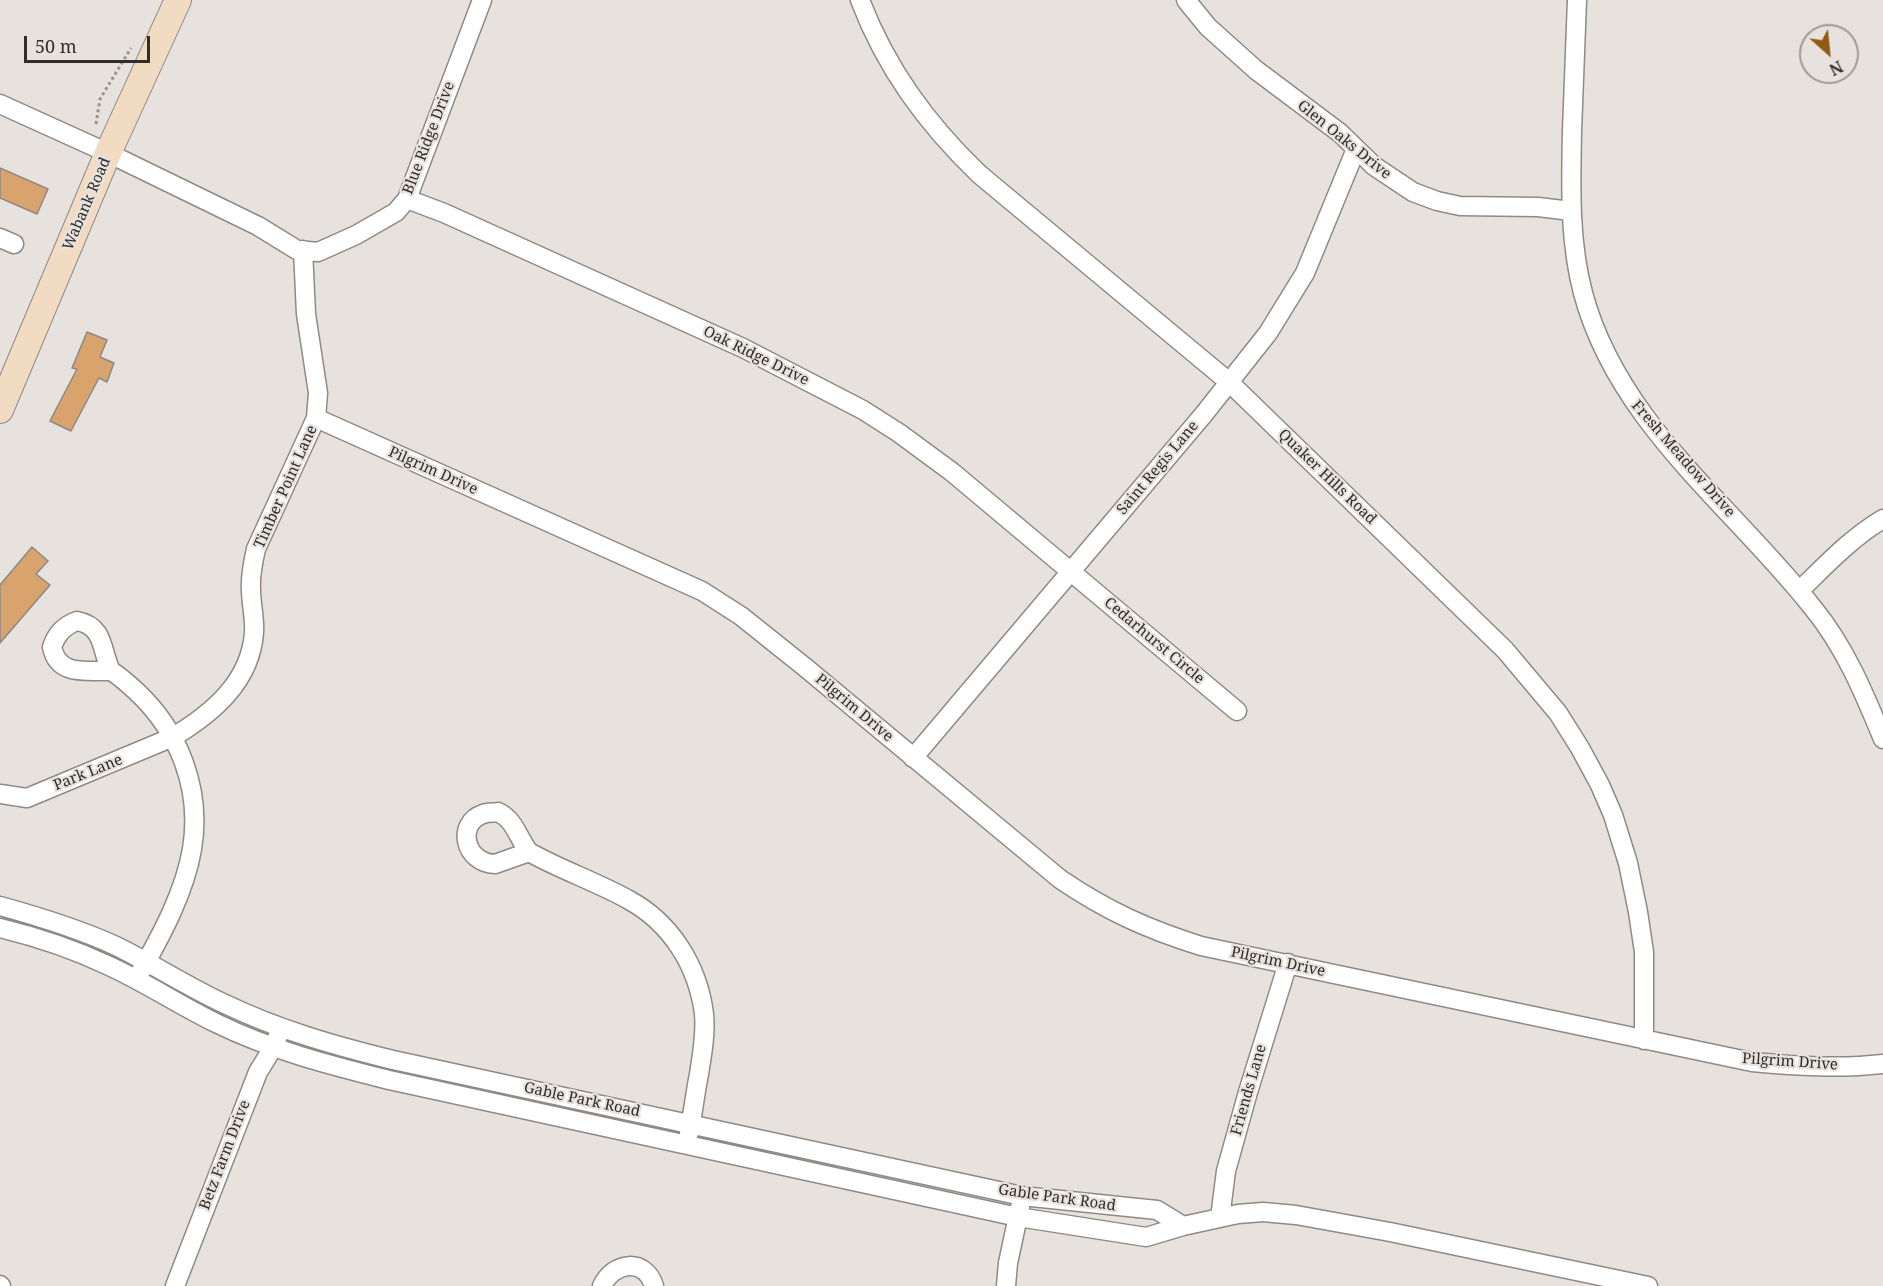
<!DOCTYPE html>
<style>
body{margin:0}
#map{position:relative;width:1883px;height:1286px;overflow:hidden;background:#e7e2dd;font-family:"Noto Serif",serif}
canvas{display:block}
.north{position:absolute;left:1799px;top:24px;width:60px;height:60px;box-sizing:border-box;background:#e7e2dd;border:2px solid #9e9a96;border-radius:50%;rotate:153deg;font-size:16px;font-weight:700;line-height:24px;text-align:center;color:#302e2c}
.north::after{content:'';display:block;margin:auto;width:21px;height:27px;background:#925b13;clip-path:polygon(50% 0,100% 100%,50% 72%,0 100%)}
.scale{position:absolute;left:24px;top:36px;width:126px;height:27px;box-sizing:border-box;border:3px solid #302e2c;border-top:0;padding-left:8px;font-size:18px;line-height:21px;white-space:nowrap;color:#302e2c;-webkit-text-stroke:4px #e7e2dd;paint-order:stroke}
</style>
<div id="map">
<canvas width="1883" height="1286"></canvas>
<div class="north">N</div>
<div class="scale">50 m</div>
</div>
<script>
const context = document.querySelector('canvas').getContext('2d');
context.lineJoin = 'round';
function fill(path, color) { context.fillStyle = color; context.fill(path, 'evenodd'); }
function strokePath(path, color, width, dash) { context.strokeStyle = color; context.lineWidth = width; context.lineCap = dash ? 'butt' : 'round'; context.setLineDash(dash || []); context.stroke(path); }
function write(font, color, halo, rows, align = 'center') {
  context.font = font + ' "Noto Serif",serif'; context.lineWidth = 4.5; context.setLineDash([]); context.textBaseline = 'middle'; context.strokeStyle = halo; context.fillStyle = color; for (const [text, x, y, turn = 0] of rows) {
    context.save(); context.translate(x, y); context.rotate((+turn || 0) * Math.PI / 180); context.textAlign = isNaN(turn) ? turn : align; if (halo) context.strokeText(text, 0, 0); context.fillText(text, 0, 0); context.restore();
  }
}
const building = new Path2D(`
 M0 168 48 189 37 214 0 198Z
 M87 332 107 340 100 357 114 363 107 382 99 378 71 431 50 421 77 369 72 368Z
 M32 547 48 561 36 574 50 585 0 643V585Z`);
const path = new Path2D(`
 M96 124 100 99 131 48`);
const street = new Path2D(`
 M860 0C886 68 926 123 979 174L1229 382 1505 650 1558 713 1580 748 1600 785 1613 815 1628 863 1638 912 1644 952V1040
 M1186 0 1208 27 1256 70 1340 133 1374 166 1413 192 1437 201 1460 206 1538 207 1571 211
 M1577 0C1575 44 1574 87 1572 131 1571 186 1569 240 1583 293 1618 424 1733 506 1813 608 1845 647 1864 693 1883 739
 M0 104 108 153 258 226 297 250 318 252 356 235 396 212 407 199 482 0
 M407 199 444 213 743 348 863 410 899 433 952 472 1237 711
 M0 238 14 244
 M316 418 702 591 741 616 806 668 1060 879C1107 911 1147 929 1201 946L1752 1062C1796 1066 1840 1069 1883 1064
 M1799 591C1826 565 1851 538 1883 519
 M77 621C105 626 101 651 111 671 87 670 58 677 52 647 57 633 64 626 77 621Z
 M111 671C120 676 128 684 136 691 179 731 202 789 192 849 185 891 162 934 141 971
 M913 758 1204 414 1268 333 1305 273 1356 149
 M0 794 27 798 173 737C213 713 251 681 254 632 255 618 251 604 251 590 250 576 253 562 256 549L316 418 318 393 306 314 303 250
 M498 812C515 820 518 838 529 852L495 864C464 863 456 823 483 814 488 812 493 813 498 812Z
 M529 852C561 870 597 882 629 900 671 923 698 966 704 1014 706 1034 702 1055 699 1074 695 1094 693 1113 689 1133
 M0 906C40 917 79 929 116 946 153 964 188 987 225 1004 279 1030 336 1046 393 1060L1022 1196 1157 1210 1183 1226
 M0 928C37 937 73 949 107 965 145 982 179 1005 216 1023 271 1050 329 1065 389 1080L1018 1217 1146 1237 1183 1226 1238 1214 1263 1212 1296 1215 1390 1232 1648 1286
 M1220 1218 1226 1171 1248 1092 1288 963
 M0 1285 1 1286
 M175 1286 258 1072 274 1046 278 1036
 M602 1286C613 1262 645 1257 654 1286
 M1006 1286 1008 1263 1020 1207`);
const secondary = new Path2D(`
 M0 410 108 153 178 0`);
const streetNames = [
 ["Blue Ridge Drive",429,138,-69],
 ["Glen Oaks Drive",1344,140,39],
 ["Wabank Road",87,204,-67],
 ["Oak Ridge Drive",756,356,26],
 ["Fresh Meadow Drive",1683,459,49],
 ["Saint Regis Lane",1158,468,-50],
 ["Pilgrim Drive",433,471,24],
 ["Quaker Hills Road",1327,477,44],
 ["Timber Point Lane",286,487,-66],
 ["Cedarhurst Circle",1154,641,40],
 ["Pilgrim Drive",854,708,40],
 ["Park Lane",88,773,-22],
 ["Pilgrim Drive",1278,962,12],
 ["Pilgrim Drive",1790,1062,4],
 ["Friends Lane",1249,1090,-74],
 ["Gable Park Road",582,1100,12],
 ["Betz Farm Drive",225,1155,-69],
 ["Gable Park Road",1057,1198,8]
];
fill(building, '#d8a36c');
strokePath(building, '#8e8985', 1.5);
strokePath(street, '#8f8a86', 21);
strokePath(secondary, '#8f8a86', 28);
strokePath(path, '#989591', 3, [3, 3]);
strokePath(street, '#fff', 18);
strokePath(secondary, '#f1dcc3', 26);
write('15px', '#302e2c', '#e7e2dd', streetNames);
</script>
